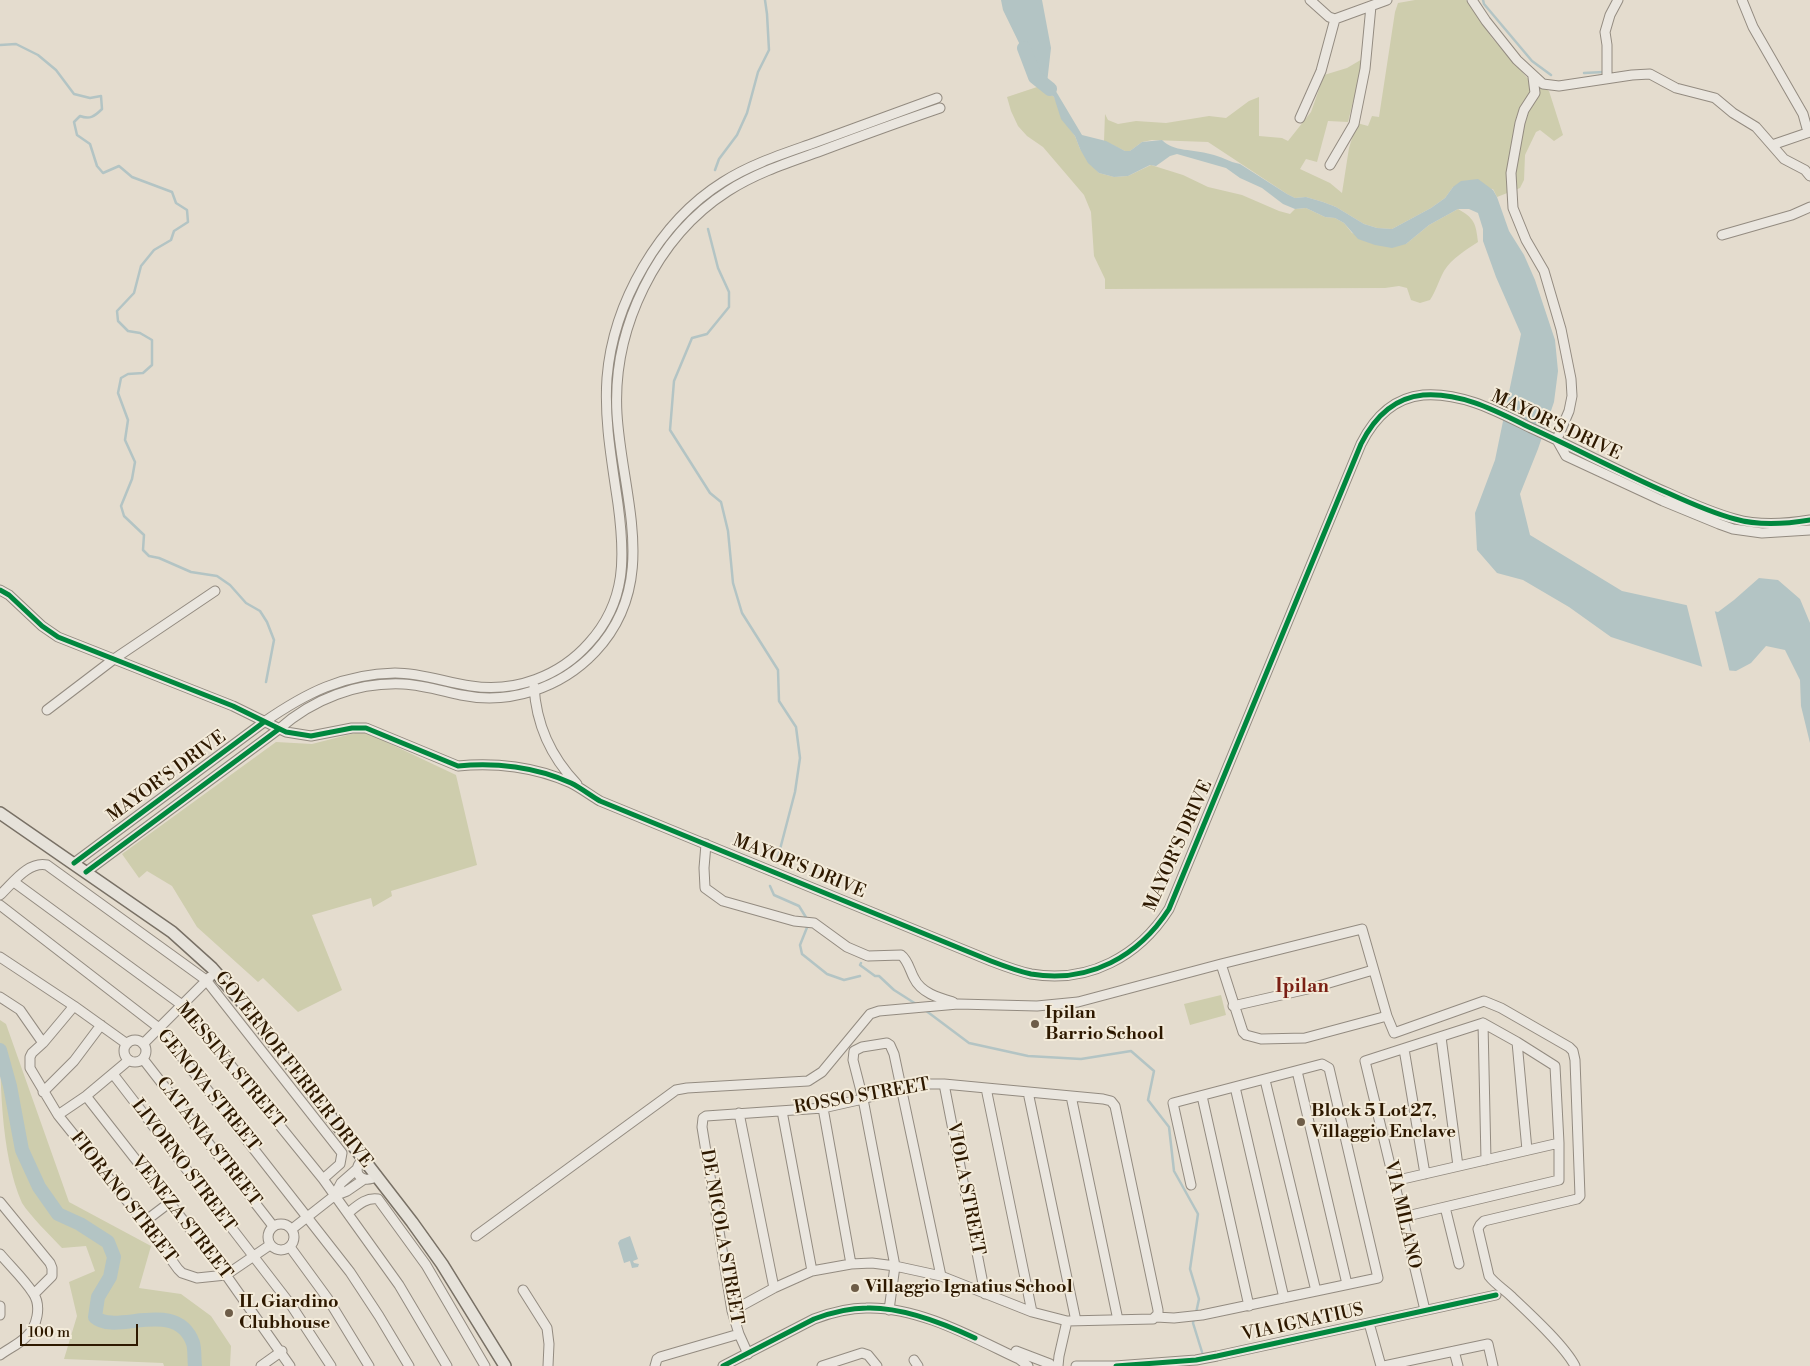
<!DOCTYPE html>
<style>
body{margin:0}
#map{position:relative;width:1810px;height:1366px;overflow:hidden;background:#e4dcce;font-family:"Libre Bodoni",serif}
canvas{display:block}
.scale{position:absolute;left:20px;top:1324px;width:118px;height:22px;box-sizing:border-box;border:2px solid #2e1900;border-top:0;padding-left:6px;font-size:15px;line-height:18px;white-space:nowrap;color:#2e1900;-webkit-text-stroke:4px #f3ebda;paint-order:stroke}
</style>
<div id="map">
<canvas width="1810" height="1366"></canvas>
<div class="scale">100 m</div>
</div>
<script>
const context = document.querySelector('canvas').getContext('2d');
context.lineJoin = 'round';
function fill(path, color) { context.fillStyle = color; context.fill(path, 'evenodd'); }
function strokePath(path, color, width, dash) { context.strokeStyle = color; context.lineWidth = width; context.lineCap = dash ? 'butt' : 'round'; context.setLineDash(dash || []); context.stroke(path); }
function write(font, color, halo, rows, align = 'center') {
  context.font = font + ' "Libre Bodoni",serif'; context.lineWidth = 4; context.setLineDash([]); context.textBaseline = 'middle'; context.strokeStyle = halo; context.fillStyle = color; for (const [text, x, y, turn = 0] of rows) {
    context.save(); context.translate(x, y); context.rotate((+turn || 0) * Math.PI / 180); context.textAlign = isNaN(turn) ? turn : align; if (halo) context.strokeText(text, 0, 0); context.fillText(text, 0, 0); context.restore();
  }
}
const green = new Path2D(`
 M1415 0H1466L1492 38 1530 81 1549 91 1563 135 1554 141 1540 130 1536 132 1525 155 1524 180 1520 188 1497 197 1493 189 1453 187 1445 198 1431 208 1392 229 1377 228 1364 224 1336 207 1323 202 1306 197 1295 198 1287 194 1208 142 1152 140 1142 142 1130 151H1125L1104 141 1105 114 1108 120 1118 124 1136 121 1166 123 1209 116 1226 118 1249 101 1259 97V136L1282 138 1288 141 1311 112 1324 75 1347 68 1364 58 1348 122 1328 121 1317 162 1306 159 1300 169 1330 183 1342 193 1349 148 1357 123 1368 126 1372 116 1379 117 1395 12 1398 3Z
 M1040 86 1054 97 1070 129 1075 136 1080 149 1099 173 1114 177 1128 176 1151 165 1183 175 1208 187 1242 195 1279 211 1290 214 1295 209 1306 208 1325 217 1335 218 1344 223 1352 233 1406 244 1429 225 1458 209C1474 218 1476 223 1478 242 1466 250 1452 258 1444 271 1439 280 1436 291 1430 300L1420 303 1411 300 1407 288 1399 286 1385 288 1105 289V279L1094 256 1091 212 1084 195 1043 147 1027 136 1018 126 1011 111 1007 97Z
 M363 731 456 775 477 865 391 891 392 896 373 907 371 898 312 915 342 990 298 1012 263 978 258 982 197 927 172 886 147 871 139 878 122 854 276 742 312 744Z
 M1221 995 1226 1015 1190 1025 1184 1004Z
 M0 1020 6 1024 69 1202 151 1246 139 1288 181 1294 211 1316 231 1346 230 1366H164L163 1363 64 1359 77 1316 69 1282 95 1271 86 1246 62 1248C50 1235 31 1217 22 1203 0 1153 0 1076 0 1020Z`);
const water = new Path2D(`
 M1001 0H1042L1051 48 1047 83 1054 88 1082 135 1106 141 1125 151H1130L1142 142 1162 140C1173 152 1194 149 1210 154 1221 156 1229 162 1240 164L1287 194 1295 198 1306 197 1323 202 1336 207 1364 224 1377 228 1392 229 1431 208 1445 198 1453 187 1461 181 1478 179 1493 190 1497 197 1509 231 1524 255 1535 280 1555 340 1558 371 1554 402 1538 449 1520 494 1530 535 1622 591 1718 612 1734 600 1759 578 1778 580 1800 599 1810 623V743L1801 706 1800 680 1785 650 1766 646 1751 663 1736 671 1709 669 1611 637 1569 607 1523 580 1497 573 1477 550 1475 513 1495 460 1521 334 1496 277 1483 241V229L1478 213 1469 209H1458L1429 225 1406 244 1392 248 1375 245 1358 239 1344 223 1335 218 1325 217 1306 208 1295 209 1283 204 1262 188 1240 178 1226 168 1177 154 1170 156 1156 166 1150 165 1128 176 1114 177 1099 173 1088 163 1080 149 1075 136 1061 119 1054 97 1040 86 1003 10Z
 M630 1236 638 1259 633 1261 634 1263 639 1264 638 1267 632 1268 630 1261 624 1263 618 1243 620 1240Z`);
const pier = new Path2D(`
 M1686 602 1714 608 1730 673 1709 672 1703 670Z`);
const stream = new Path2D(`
 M1483 0 1484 4 1532 61 1551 75
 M0 45 16 44 38 55 56 70 74 94 90 98 101 96 102 109C95 116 90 120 80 116L74 122 77 135 90 144 97 166 103 173 119 166 132 177 172 192 176 203 187 210 188 222 174 231 171 240 154 250 141 266 134 293 117 311 118 321 128 331 140 333 152 340V365L143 373 128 374 121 378 118 393 128 420 125 440 135 462 132 479 121 506 124 516 144 535 143 550 149 556 159 558 191 572 217 576 230 585 246 603 260 611 267 622 274 640 266 682
 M1584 73 1604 72
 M715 170 719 159 737 135 747 113 758 72 769 50 767 14 765 0
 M708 229 718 268 729 292V307L707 334 692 338 674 381 670 430 710 493 721 502 728 531 733 583 742 613 778 670 779 701 796 727 800 758 795 792 778 857
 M770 886 774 895 799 906 807 919
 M808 925 800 945 802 954 827 974 844 980 860 976
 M861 963 860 965 875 976H879L894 990 916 1004
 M925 1010 969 1043 1028 1056 1081 1059 1131 1051 1154 1071 1148 1100 1169 1127 1174 1171 1198 1214 1190 1269 1199 1299 1196 1313
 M1194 1318 1193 1323 1202 1352`);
const river = new Path2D(`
 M1024 48 1035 77 1050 89
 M0 1050 10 1086 22 1150 39 1187 58 1214 80 1224 108 1242 114 1257 110 1277 98 1297 95 1317C116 1336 176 1297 193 1343 195 1349 194 1359 195 1366`);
const minor = new Path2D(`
 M1310 0 1329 17 1335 19 1387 0
 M1472 0 1486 21 1517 60 1543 84 1559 86 1632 75 1650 74 1676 88 1715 98 1733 113 1756 127 1784 159 1805 170 1810 176
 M1742 0 1753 27 1803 114 1808 132
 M1533 77 1535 93 1524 110 1520 123 1511 173 1513 208 1526 240 1544 271 1561 329 1571 379 1572 396 1569 411 1557 439
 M1607 78V45L1605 32 1610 15 1618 0
 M1300 118 1321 71 1335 19
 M1772 145 1810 132
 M1330 165 1354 124 1365 69 1371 6
 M1722 235 1792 215 1810 207
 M1557 440 1566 456 1663 501 1719 524 1733 529 1762 533 1810 530
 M0 590 9 595 42 626 58 637 233 706 286 732 311 736 352 728H366L458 766C495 762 536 767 571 783 581 788 590 795 600 801L991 961C1004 966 1017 971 1031 974 1089 984 1139 956 1169 909L1361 444C1374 418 1393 398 1423 395 1462 392 1498 412 1531 428 1577 449 1622 473 1668 493 1690 503 1712 513 1735 519 1759 526 1786 524 1810 520
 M534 686C536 723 551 757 577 784
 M47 710 114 659 215 591
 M706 844 704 868 705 888 723 901 794 921 814 923 847 947 868 956 901 955C908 960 910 971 914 978 921 993 939 998 953 1002
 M74 863 264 722C306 693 343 674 395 673 421 673 445 682 471 686 515 693 560 676 589 643 627 601 625 556 618 504 612 462 604 420 607 378 613 303 659 222 723 182 751 164 783 154 814 143 855 128 896 113 937 98
 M86 872 279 729C313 699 357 682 403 684 423 685 442 691 461 695 510 705 561 688 595 652 661 582 622 497 617 414 612 329 656 237 728 191 756 173 787 163 818 152 858 137 899 122 940 108
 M14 882 182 1005 323 1179 399 1285 447 1366
 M0 895C13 883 28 861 47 865L206 980 342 1153 340 1164 323 1179
 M0 905 159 1028 350 1272 379 1316 409 1366
 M0 957 74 1006 127 1044
 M1221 964 1243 1032 1246 1035 1261 1039 1305 1038 1387 1016
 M0 997 20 1010 43 1043
 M74 1006 43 1043 32 1053 30 1057V1068L58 1115 144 1222 178 1269 182 1273 197 1278 226 1275 270 1245
 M1233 1006 1312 988 1373 970
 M1483 1023 1486 1160
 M1441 1037 1458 1166
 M124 1051a11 11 0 1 1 22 0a11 11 0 1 1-22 0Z
 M1517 1042 1527 1150
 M143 1044 210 977
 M1404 1049 1425 1174
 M143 1059 273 1226
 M1297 1071 1347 1284
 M113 1074 291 1305 331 1366
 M1265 1080 1316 1291
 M944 1084 985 1294
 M1235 1087 1284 1298
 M986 1088 1032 1312
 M43 1092 74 1061 101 1025
 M1028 1092 1076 1321
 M86 1096 226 1275 290 1366
 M1071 1096 1118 1320
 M1202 1096 1249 1306
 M823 1108 851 1264
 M782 1111 812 1271
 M739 1113 774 1288
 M58 1115 86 1096 129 1060
 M364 1159C349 1170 361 1186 377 1176
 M1394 1181 1559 1143
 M334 1196 341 1183 357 1169
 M0 1202 50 1263 52 1268V1276L34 1294
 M1445 1207 1459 1264
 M348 1213C357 1206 366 1197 378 1199L426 1265 485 1366
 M1403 1217 1559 1180V1143L1555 1066 1517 1042 1483 1023 1365 1061 1425 1310
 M144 1222 169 1203
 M268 1237a13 13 0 1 1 26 0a13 13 0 1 1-26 0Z
 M292 1229 334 1196 347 1191 363 1180
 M476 1236 676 1090 687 1088 808 1081 822 1072 870 1014 879 1011 958 1004 1037 1006 1078 1002 1221 964 1362 929 1387 1016 1394 1033 1484 1001 1501 1008 1569 1047 1573 1051 1575 1060 1580 1196 1577 1199 1484 1221 1480 1225 1478 1229 1489 1276C1495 1284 1505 1290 1512 1297 1529 1313 1565 1346 1575 1366
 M290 1247 328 1299 369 1366
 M0 1254C11 1267 24 1279 33 1293 42 1306 37 1327 26 1337 19 1344 8 1349 0 1355
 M523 1290 547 1328 549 1344 548 1366
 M0 1306V1315
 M889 1310 895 1266 863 1099 853 1060 854 1051 862 1047 887 1043 890 1045 894 1054 941 1276
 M732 1311 774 1288 812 1271 851 1264 872 1263 895 1266 941 1276 1032 1312 1067 1321 1153 1319 1158 1314V1310L1115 1106 1111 1101 1103 1099 944 1084H918L902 1087 863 1099 823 1108 706 1116 703 1118 702 1127 732 1311 739 1334 748 1354
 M1156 1317 1174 1318 1202 1315 1378 1278 1329 1068 1322 1064 1173 1103 1191 1185
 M1369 1323 1381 1366
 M1016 1351 1050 1364
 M1454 1351 1458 1366
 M914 1360 918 1366
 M261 1366 282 1351
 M655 1366 657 1359 660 1357 739 1334
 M723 1366 814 1319C830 1313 848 1308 866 1308 918 1306 974 1338 1019 1359L1028 1366
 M822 1366 862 1353 868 1355 877 1366
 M1058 1366 1059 1356 1067 1321
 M1076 1366H1116
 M1115 1366 1196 1360 1217 1356 1496 1295
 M1384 1366 1488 1344 1493 1366`);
const major = new Path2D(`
 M0 813 172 932 212 968 246 1007 412 1222 442 1264 505 1366`);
const cycleway = new Path2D(`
 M0 590 9 595 42 626 58 637 233 706 286 732 311 736 352 728H366L458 766C495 762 536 767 571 783 581 788 590 795 600 801L991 961C1004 966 1017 971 1031 974 1089 984 1139 956 1169 909L1361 444C1374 418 1393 398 1423 395 1462 392 1498 412 1531 428 1577 449 1622 473 1668 493 1690 503 1712 513 1735 519 1759 526 1786 524 1810 520
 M74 863 264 722
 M86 872 279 729
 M723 1366 814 1319C830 1313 849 1308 867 1308 903 1307 943 1323 975 1338
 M1116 1366 1196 1360 1217 1356 1496 1295`);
const markers = [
 [1035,1024,5,"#6e5d48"],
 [1301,1122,5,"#6e5d48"],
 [855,1288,5,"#6e5d48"],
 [229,1313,5,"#6e5d48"]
];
const streetNames = [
 ["MAYOR'S DRIVE",1556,426,25],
 ["MAYOR'S DRIVE",167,777,-36],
 ["MAYOR'S DRIVE",1179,846,-66],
 ["MAYOR'S DRIVE",799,867,22],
 ["MESSINA STREET",230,1066,50],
 ["GOVERNOR FERRER DRIVE",293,1070,52],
 ["GENOVA STREET",208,1091,51],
 ["ROSSO STREET",862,1097,-10],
 ["CATANIA STREET",208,1142,52],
 ["LIVORNO STREET",183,1166,53],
 ["VIOLA STREET",965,1189,79],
 ["FIORANO STREET",123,1198,52],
 ["VIA MILANO",1402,1215,77],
 ["VENEZA STREET",181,1218,52],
 ["DE NICOLA STREET",721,1237,80],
 ["VIA IGNATIUS",1303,1323,-12]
];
const poiNames = [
 ["Ipilan",1045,1014],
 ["Barrio School",1045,1035],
 ["Block 5 Lot 27,",1311,1112],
 ["Villaggio Enclave",1311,1133],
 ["Villaggio Ignatius School",865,1288],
 ["IL Giardino",239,1303],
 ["Clubhouse",239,1324]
];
const neighbourhoodNames = [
 ["Ipilan",1302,987]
];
fill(green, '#cecdad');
fill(water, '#b3c4c4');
fill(pier, '#e4dcce');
strokePath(stream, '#b3c4c4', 2.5);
strokePath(river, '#b3c4c4', 14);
strokePath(minor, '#938b80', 11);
strokePath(major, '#787065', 14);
strokePath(minor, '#eae6df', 9);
strokePath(major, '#e6e2da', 11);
strokePath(cycleway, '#00873e', 5);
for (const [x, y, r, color] of markers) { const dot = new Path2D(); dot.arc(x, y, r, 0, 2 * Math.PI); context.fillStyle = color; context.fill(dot); strokePath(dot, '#f3ebda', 2); }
write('18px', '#2e1900', '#f3ebda', streetNames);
write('bold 18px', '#2e1900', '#f3ebda', poiNames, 'left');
write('bold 19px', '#7a1f14', '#f3ebda', neighbourhoodNames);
</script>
